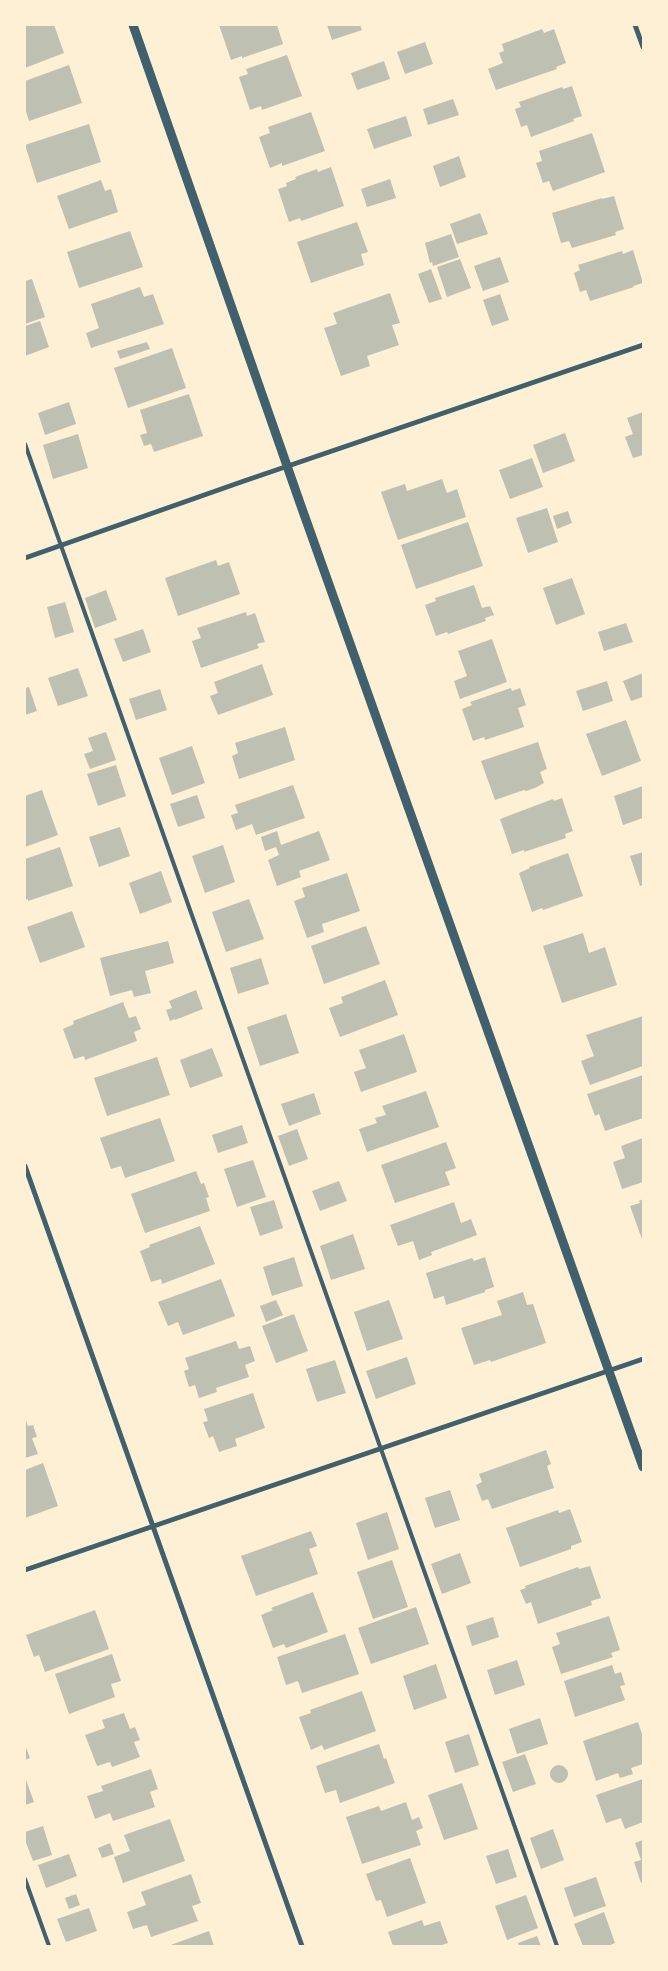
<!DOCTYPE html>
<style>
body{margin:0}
#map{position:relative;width:668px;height:1971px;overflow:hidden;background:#fdf0d5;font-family:Helvetica,sans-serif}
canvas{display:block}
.frame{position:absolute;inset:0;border:26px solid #fdf0d5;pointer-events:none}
</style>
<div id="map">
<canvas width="668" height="1971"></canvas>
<div class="frame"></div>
</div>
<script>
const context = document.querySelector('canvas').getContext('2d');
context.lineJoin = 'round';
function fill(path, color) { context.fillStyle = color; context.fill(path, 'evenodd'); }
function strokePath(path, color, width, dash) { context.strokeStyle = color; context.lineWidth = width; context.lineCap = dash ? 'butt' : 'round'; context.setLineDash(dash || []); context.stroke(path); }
const building = new Path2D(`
 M25 25H54L64 53 25 68Z
 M219 25H277L283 44 242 58V56L231 60Z
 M327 25H360L362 30 332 40Z
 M542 29 544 33 554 29 566 63 556 67 557 69 496 90 488 69 503 63 499 53 504 51 502 44Z
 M425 42 433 64 405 74 397 52Z
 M287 55 302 96 262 110 261 106 250 110 239 77 248 74 246 69Z
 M384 61 390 79 357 90 351 73Z
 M69 65 82 103 29 121 25 108V81Z
 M572 86 582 116 573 119 574 121 531 137 527 125 521 127 515 109 521 107 519 102 562 87 563 89Z
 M453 99 459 115 428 125 423 109Z
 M311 112 325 151 282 166V163L270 168 259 137 270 133 268 127Z
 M406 116 412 136 374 149 367 129Z
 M89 124 101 162 37 183 25 145Z
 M592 133 605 172 553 191 549 181 543 183 536 163 542 161 539 151Z
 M459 156 466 177 440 187 433 166Z
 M331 167 344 206 301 221 300 218 289 222 278 189 287 186 286 183 296 179 295 177 317 169 318 172Z
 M390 179 396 198 367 207 361 189Z
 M101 180 105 191 111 189 118 212 69 229 57 196Z
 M614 196 624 229 615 232 616 235 572 248 569 241 561 243 552 213 602 198V199Z
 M480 213 488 234 457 244 450 224Z
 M357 222 368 252 361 254 364 265 311 283 297 242Z
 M130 231 143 267 79 288 67 252Z
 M451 234 459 257 433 266 432 262 430 263 425 243Z
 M633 250 643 283 633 286 634 287 590 301 586 290 580 292 574 273 580 270 578 265 622 251 623 254Z
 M500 257 509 282 483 291 474 266Z
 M460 259 471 288 447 297 437 267Z
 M431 269 442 299 429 303 418 274Z
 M32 279 45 317 25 324V281Z
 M140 287 144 297 153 294 164 324 91 348 86 333 99 328 91 304Z
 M390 293 400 323 392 325 399 345 367 356 370 366 341 376 324 328 337 324 333 313Z
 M500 294 509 320 492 326 483 300Z
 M40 321 49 347 25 356V326Z
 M147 342 150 349 120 359 117 351Z
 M172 348 186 388 128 408 114 368Z
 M189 394 203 436 154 452 151 444 144 446 140 435 147 433 140 410Z
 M69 402 76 424 45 435 38 413Z
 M643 412V455L633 458 625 437 633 434 627 418Z
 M565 433 575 461 543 473 533 445Z
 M78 434 88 468 53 479 43 445Z
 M532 458 543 487 510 499 499 470Z
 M442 479 447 493 457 489 466 517 398 540 381 492 405 484 407 491Z
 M547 508 558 542 528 553 516 518Z
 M568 511 572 523 557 529 553 516Z
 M468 522 483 566 416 589 401 545Z
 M216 560 218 566 229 562 240 594 178 616 165 578Z
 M572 578 585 614 556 625 543 588Z
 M474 585 482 608 490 606 494 615 485 618 486 621 448 634 447 632 436 636 425 605 436 601 435 598Z
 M106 590 117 620 95 628 85 598Z
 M65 602 74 632 55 638 47 607Z
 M246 612 247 616 255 613 265 642 257 644 259 648 201 668 192 641 201 638 197 628Z
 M626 623 633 642 604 651 598 632Z
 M143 629 151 652 123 662 114 639Z
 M492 639 507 682 460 699 454 681 467 676 458 651Z
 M262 664 273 695 218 715 210 696 218 693 214 682Z
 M78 668 88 696 58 706 48 678Z
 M643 673V697L631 701 623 681Z
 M607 681 613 701 583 711 576 691Z
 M29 687 37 711 25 715V688Z
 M511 688 512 691 520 688 526 705 518 708 524 727 485 740 484 737 473 741 462 709 472 705 470 702Z
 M160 689 167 710 136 720 129 699Z
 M626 720 641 761 602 776 586 734Z
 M285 727 295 760 239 779 232 756 238 753 235 743Z
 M106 732 116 760 90 769 84 754 93 751 88 738Z
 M538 742 547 769 540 772 544 783 535 788 526 791 524 790 495 800 481 761Z
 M192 746 205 783 172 795 159 758Z
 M116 765 126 796 98 806 87 774Z
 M293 785 305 818 256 835 252 824 236 830 231 815 238 813 235 805Z
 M643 786V818L623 825 614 796Z
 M42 790 58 835 25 847V796Z
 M197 795 205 818 178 827 170 804Z
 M562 798 573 831 565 834 566 838 524 852V850L512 854 500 819 553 799 554 801Z
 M120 827 130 856 99 867 89 837Z
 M277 831 281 845 319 831 330 860 299 871 301 877 277 886 268 860 279 855 276 847 265 851 261 837Z
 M223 845 235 882 205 893 192 856Z
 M60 847 73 886 28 901V899L25 900V859Z
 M643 852V885L640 886 630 856Z
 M568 853 583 896 543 910 542 908 532 912 519 873 530 868 529 867Z
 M161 871 172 902 140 914 129 883Z
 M347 873 360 911 322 924 324 932 307 938 294 901 305 897 302 888Z
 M249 899 264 939 226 952 212 912Z
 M72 911 85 947 40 963 27 927Z
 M366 926 380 964 324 984 311 946Z
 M583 933 589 953 605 947 617 985 562 1003 543 946Z
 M168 941 174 963 145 971 151 993 134 997 132 990 110 996 100 958Z
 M261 958 269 984 238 994 230 968Z
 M385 980 398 1015 340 1037 329 1008 343 1003 341 997Z
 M196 990 203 1009 175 1020V1019L170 1021 166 1010 172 1008 169 1001Z
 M123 1002 129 1018 136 1016 141 1029 134 1032 137 1041 85 1060 84 1056 74 1059 63 1029 74 1024 73 1021Z
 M286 1014 299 1053 260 1066 247 1027Z
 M643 1016V1066L590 1085 581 1061 594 1056 586 1035Z
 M404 1034 417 1072 361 1092 354 1072 366 1068 359 1050Z
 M212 1048 223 1076 190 1088 180 1060Z
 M157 1057 170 1095 107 1116 94 1078Z
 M643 1075V1118L605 1131 599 1114 595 1116 587 1094Z
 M426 1091 439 1127 367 1152 359 1129 377 1123 375 1118 386 1115 382 1106Z
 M314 1093 321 1114 289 1126 281 1104Z
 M160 1118 175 1161 125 1178 121 1166 111 1169 100 1138Z
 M242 1125 248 1143 218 1153 212 1135Z
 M297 1129 308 1159 289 1166 278 1136Z
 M643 1138V1182L622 1189 613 1162 625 1158 621 1146Z
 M446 1142 456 1168 445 1172 450 1185 395 1203 381 1165Z
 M253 1160 266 1197 237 1207 224 1169Z
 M196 1171 201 1184 204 1183 209 1197 206 1198 210 1211 145 1233 131 1194Z
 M339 1181 347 1201 320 1211 312 1191Z
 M643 1199V1242L630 1206 640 1203 639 1201Z
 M274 1200 283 1228 260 1236 250 1207Z
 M454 1202 461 1223 471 1219 477 1235 431 1252 432 1255 419 1260 413 1241 398 1246 390 1225Z
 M200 1226 215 1264 162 1284 161 1279 151 1282 140 1251 150 1247 149 1245Z
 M353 1234 365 1269 331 1280 320 1246Z
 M294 1257 303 1286 272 1296 263 1267Z
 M485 1257 494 1287 485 1290V1292L446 1305 444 1296 434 1299 426 1273 472 1258 474 1261Z
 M221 1279 235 1316 183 1335 178 1322 168 1326 158 1302Z
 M523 1292 527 1305 533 1304 546 1343 491 1362 490 1360 474 1365 461 1328 502 1315 497 1301Z
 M276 1300 283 1315 266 1322 260 1306Z
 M389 1300 403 1339 367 1351 354 1312Z
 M294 1314 308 1351 276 1363 262 1326Z
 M236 1341 239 1349 250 1346 255 1361 245 1365 249 1377 216 1388 217 1392 199 1398 195 1385 189 1387 184 1371 189 1369 185 1358Z
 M407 1357 416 1384 376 1399 366 1371Z
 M335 1360 346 1393 317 1402 306 1369Z
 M253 1393 265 1428 235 1439 237 1446 219 1452 213 1436 209 1438 203 1422 208 1421 204 1409Z
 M25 1418 28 1426 33 1425 37 1437 32 1438 38 1454 25 1458Z
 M546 1450 551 1464 547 1466 554 1488 492 1509 488 1499 482 1501 476 1485 482 1482 479 1474Z
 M43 1463 58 1506 25 1518V1470Z
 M450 1490 460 1520 435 1528 425 1498Z
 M570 1509 582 1542 571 1546V1549L520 1567 506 1528 558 1510 559 1513Z
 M387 1512 399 1549 368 1560 356 1523Z
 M311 1531 317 1546 309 1549 318 1574 256 1596 241 1556Z
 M460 1553 471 1583 442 1594 431 1564Z
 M392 1560 408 1607 373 1619 357 1572Z
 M590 1566 601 1598 591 1601 592 1605 538 1624 531 1602 526 1604 520 1590 526 1588 525 1586 578 1567 579 1569Z
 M313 1592 328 1632 286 1648 284 1644 273 1648 261 1615 273 1610 271 1608Z
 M416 1607 429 1644 371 1664 358 1628Z
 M95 1610 109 1649 45 1672 39 1655 34 1657 26 1635Z
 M609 1616 620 1650 611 1653 613 1657 561 1674 552 1647 560 1644 556 1633Z
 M493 1617 499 1637 472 1646 466 1626Z
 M345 1634 359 1674 302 1693 298 1681 286 1685 277 1657Z
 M112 1654 121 1681 111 1684 115 1697 69 1714 55 1674Z
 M517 1660 525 1685 495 1695 487 1670Z
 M436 1664 447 1698 414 1710 403 1676Z
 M612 1665 615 1674 621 1672 625 1685 620 1686 625 1700 575 1717 564 1681Z
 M362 1691 376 1731 324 1750 322 1745 311 1750 299 1717 311 1713 310 1710Z
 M124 1713 130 1729 135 1727 140 1740 134 1742 140 1757 112 1767 110 1762 97 1766 85 1735 105 1728 102 1720Z
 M540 1718 548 1744 517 1754 509 1729Z
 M638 1722 643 1737V1764L631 1768 633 1774 620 1778 618 1773 596 1781 583 1741Z
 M469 1734 479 1765 455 1773 445 1742Z
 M379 1744 384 1759 386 1758 395 1783 340 1803 336 1790 325 1793 316 1766Z
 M25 1745 30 1758 25 1760Z
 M525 1754 536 1784 513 1792 502 1762Z
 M550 1774a9 9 0 1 1 18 0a9 9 0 1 1-18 0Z
 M151 1769 158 1789 150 1792 155 1807 113 1821 110 1813 95 1819 87 1796 103 1791 101 1786Z
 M25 1777 34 1802 25 1805Z
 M643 1779V1822L625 1829 621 1818 606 1823 596 1795Z
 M462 1783 478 1829 444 1840 428 1795Z
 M406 1802 412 1820 419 1817 423 1828 416 1831 421 1845 362 1864 346 1817 379 1806 381 1811Z
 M170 1819 185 1861 123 1883 114 1857 130 1851 124 1835Z
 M43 1826 52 1855 33 1861 25 1840V1832Z
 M553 1829 564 1860 541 1869 530 1838Z
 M643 1840V1882L641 1883 634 1862 641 1860 635 1843Z
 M110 1843 114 1854 102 1858 98 1848Z
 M508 1849 517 1877 496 1884 486 1856Z
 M69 1854 77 1876 46 1888 38 1865Z
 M410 1858 426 1903 387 1917 381 1900 376 1901 366 1874Z
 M191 1874 201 1903 192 1906 198 1921 151 1937 147 1925 133 1929 127 1912 146 1905 141 1892Z
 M596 1877 606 1906 574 1917 564 1888Z
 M76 1894 80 1905 69 1909 65 1898Z
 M526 1895 538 1928 507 1940 495 1906Z
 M89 1908 97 1931 66 1942 57 1919Z
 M604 1912 615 1943 608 1946H583L574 1924Z
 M422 1920 424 1926 440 1921 448 1943 439 1946H393L388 1932Z
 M209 1931 214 1946H168Z
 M537 1936 541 1946H519L518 1943Z`);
const service = new Path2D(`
 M25 444 557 1946
 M25 1879 49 1946`);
const minor = new Path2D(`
 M635 25 643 47
 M25 558 244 481 643 345
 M25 1166 302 1946
 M25 1570 643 1359`);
const tertiary = new Path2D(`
 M133 25 300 503 643 1467`);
fill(building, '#bec0b2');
strokePath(service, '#3f606c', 4);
strokePath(minor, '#3f606c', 5);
strokePath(tertiary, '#3f606c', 9);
</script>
